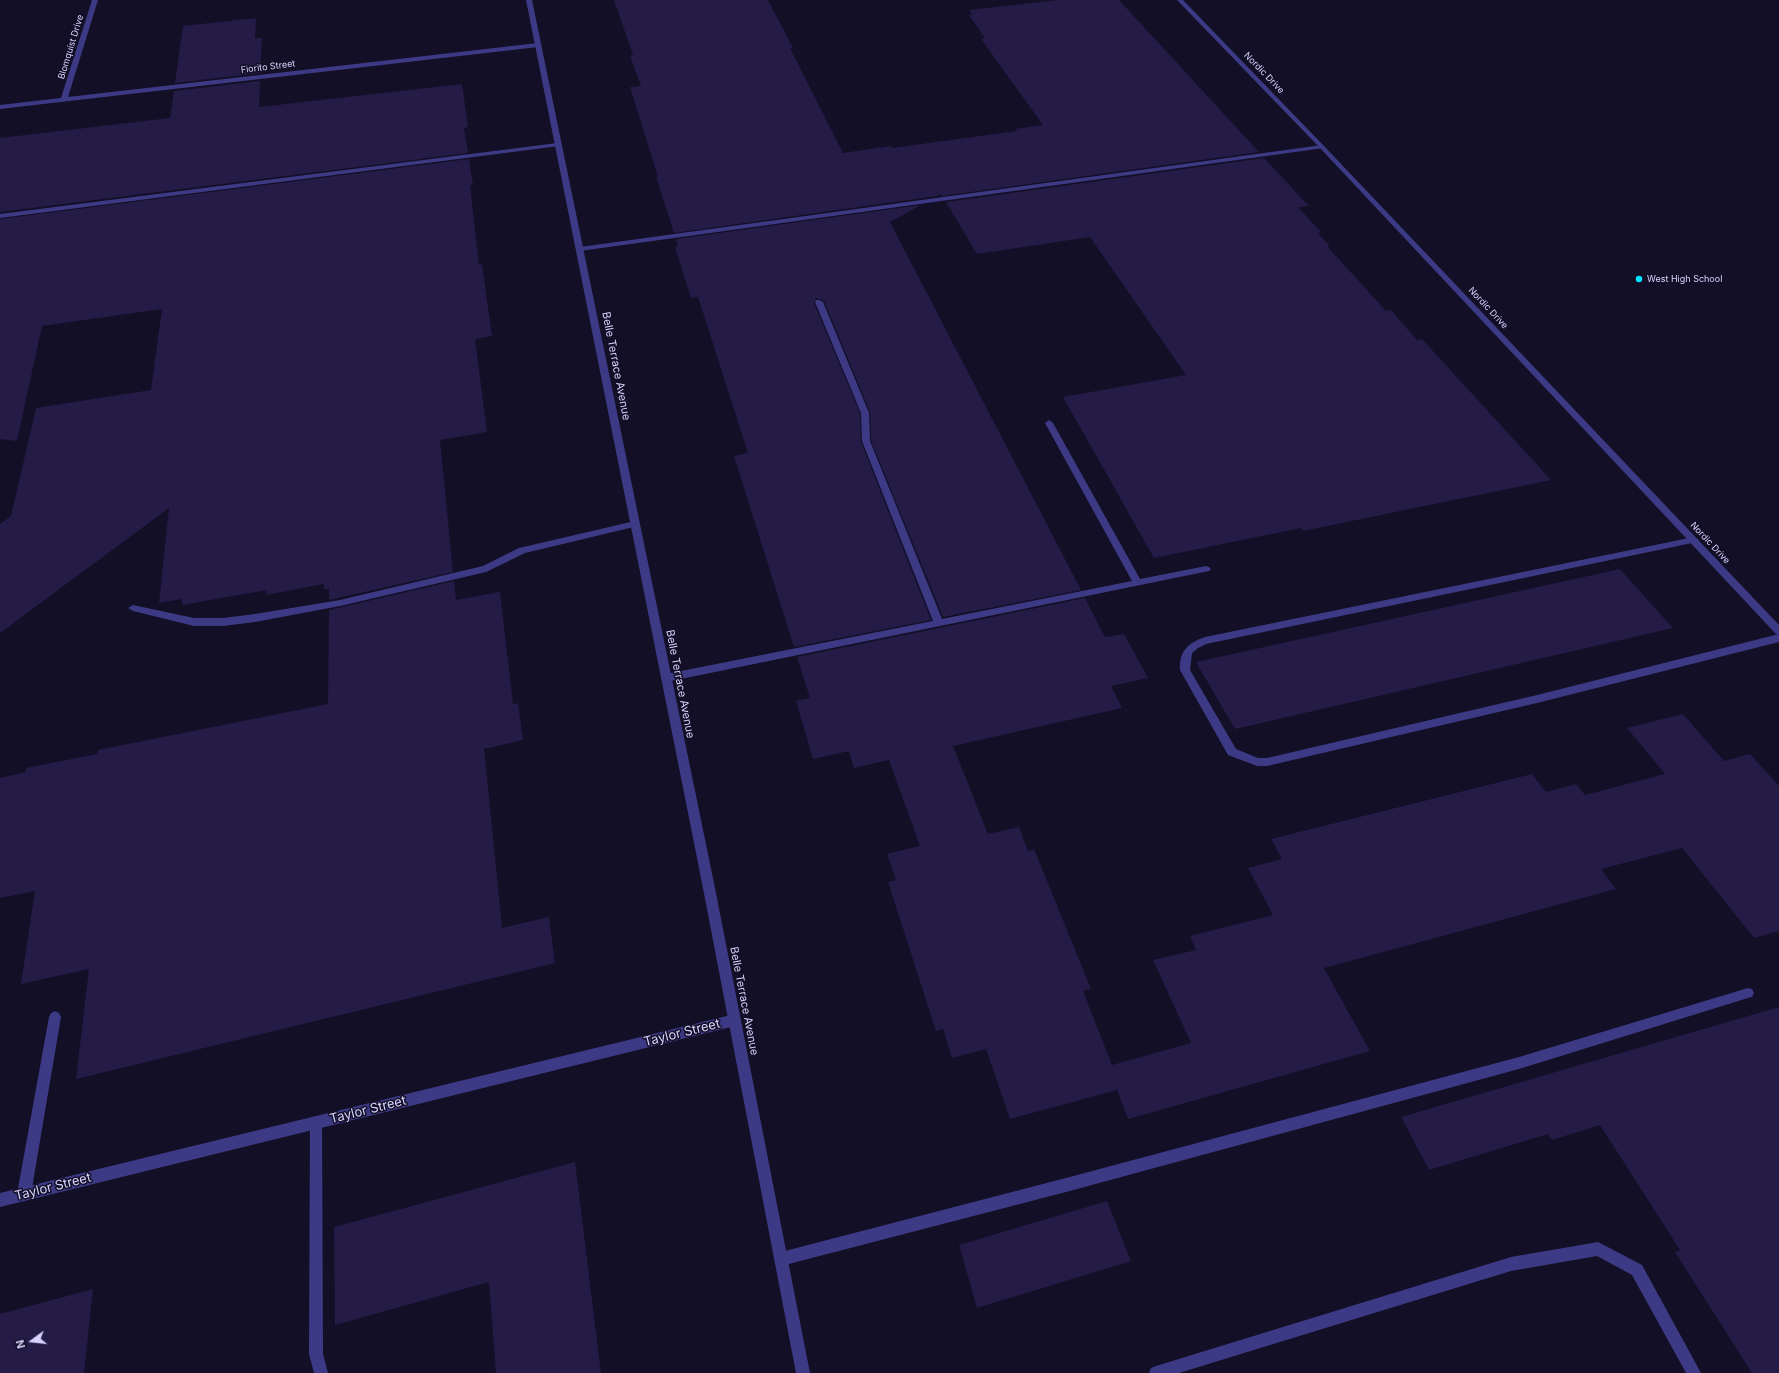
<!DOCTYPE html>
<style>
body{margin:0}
#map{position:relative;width:1779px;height:1373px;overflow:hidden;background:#130f26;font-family:Inter,sans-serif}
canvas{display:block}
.north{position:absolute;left:12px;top:1321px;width:40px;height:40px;-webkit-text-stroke:3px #130f26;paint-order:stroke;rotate:255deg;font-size:11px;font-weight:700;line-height:16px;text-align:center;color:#d9d4ff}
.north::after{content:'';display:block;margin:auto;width:14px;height:18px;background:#d9d4ff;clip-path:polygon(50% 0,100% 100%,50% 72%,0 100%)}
</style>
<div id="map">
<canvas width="1779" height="1373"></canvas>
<div class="north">N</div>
</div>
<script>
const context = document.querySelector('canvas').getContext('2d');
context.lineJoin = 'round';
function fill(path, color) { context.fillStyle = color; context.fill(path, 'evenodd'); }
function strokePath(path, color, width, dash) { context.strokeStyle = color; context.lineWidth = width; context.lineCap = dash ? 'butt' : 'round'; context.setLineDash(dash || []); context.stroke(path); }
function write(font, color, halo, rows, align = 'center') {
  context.font = font + ' Inter,sans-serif'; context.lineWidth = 3; context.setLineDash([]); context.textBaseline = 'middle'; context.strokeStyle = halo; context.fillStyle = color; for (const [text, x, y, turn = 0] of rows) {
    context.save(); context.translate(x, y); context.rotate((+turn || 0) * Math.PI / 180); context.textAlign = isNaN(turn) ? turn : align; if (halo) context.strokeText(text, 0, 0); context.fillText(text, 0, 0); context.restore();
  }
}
const building = new Path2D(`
 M614 0H768L793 48H790L843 153 891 146 892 148 1017 131 1015 129 1043 125 981 39 985 38 969 15H972L969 10 1058 0H1119L1259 152 942 196 941 194 937 196 674 233 656 177H658L630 87 641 86 630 56 633 55Z
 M256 18 255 38H262L260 73 175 83 183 26Z
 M260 81 259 107 462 84 468 127 464 128 468 153 0 212V138L170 118 174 91Z
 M1264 158 1309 206 1298 207 1321 232 1318 233 1330 246H1327L1386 311 1391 310 1417 340 1422 339 1551 480 1303 531 1301 528 1154 558 1063 397 1186 375 1090 237 977 254 946 202Z
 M469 159 473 185H470L479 265 482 264 492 336 475 339 487 432 440 440 453 572 329 600V589H324V584L266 595 267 590 182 605V599L159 603 169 508 0 633V524L11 516 36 408 151 390 162 309 42 326 17 441 0 439V219Z
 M921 205 890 222 1081 590 943 617 871 441 870 412 824 301 816 298 814 303 860 413 861 442 931 620 794 647 734 456 748 453 698 297 691 298 675 247H678L676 239Z
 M1620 569 1673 628 1235 729 1196 662Z
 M454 581 456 600 500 592 513 704 518 703 523 740 484 749 502 928 549 917 555 963 76 1079 89 969 21 984 35 891 0 898V778L26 772V768L97 754 98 750 328 704 329 610Z
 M1085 598 1105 637 1124 634 1148 678 1111 686 1122 708 953 746 988 834 1019 827 1028 851 1034 849 1091 989 1083 991 1112 1065 1191 1043 1153 960 1196 950 1190 936 1273 915 1248 868 1282 859 1271 839 1532 774 1546 792 1576 784 1585 795 1665 774 1627 728 1683 714 1724 761 1750 754 1779 786V931L1754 938 1682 848 1601 869 1616 889 1324 968 1370 1051 1128 1119 1117 1090 1010 1119 986 1049 952 1058 943 1029 936 1031 888 882 896 880 887 854 920 846 889 760 854 768 849 751 813 759 796 701 810 698 797 657Z
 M1779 1007V1373H1752L1675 1252 1680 1250 1600 1125 1552 1140 1548 1134 1429 1170 1401 1117Z
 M575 1162 601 1373H496L489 1282 335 1325 334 1227Z
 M1107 1201 1131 1261 977 1308 959 1245Z
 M93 1289 84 1373H0V1314Z`);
const service = new Path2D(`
 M557 143 559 144V146L0 218V214Z
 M1322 145 1325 147 1324 148 580 251 576 249 580 247Z
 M816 300H819L823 302 869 413 870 441 942 619 1132 581 1045 423 1049 420 1053 423 1140 579 1206 566 1209 567 1211 569 1209 571 666 682 662 681 661 678 662 675 666 674 933 621 862 441 861 413 815 302Z
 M635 521 638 522 639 524 638 526 525 553 486 572 340 606 255 622 223 626H194L133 611 128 608 133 605 194 618H223L255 614 340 600 483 566 519 548Z
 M1694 537 1699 540 1697 542 1206 644 1198 648 1192 653 1190 670 1236 749 1258 758H1267L1537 695 1779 634V642L1537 703 1267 766H1257L1228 755 1180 670C1179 651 1188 643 1205 637Z
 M1748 988 1752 989 1754 993 1752 997 1748 998 1519 1069 1066 1192 781 1266 776 1264 774 1259 776 1254 781 1252 1066 1178 1519 1057Z
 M55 1011 59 1013 61 1017 31 1194 29 1199 24 1201 19 1199 17 1194 49 1017 51 1013Z
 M316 1117 321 1119 322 1123 323 1354 328 1373H314L309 1354 310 1123 311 1119Z
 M1598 1242 1642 1265 1701 1373H1686L1632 1275 1597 1256 1511 1271 1179 1373H1149L1151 1368 1156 1366 1511 1257Z`);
const minor = new Path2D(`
 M92 0H98L68 97 538 43 541 45 538 47 0 109V105L61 98Z
 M1177 0H1183L1324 146 1779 625V635L1776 634 1320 148Z
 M735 1014 739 1016 741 1020 739 1024 735 1026 0 1207V1193Z`);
const tertiary = new Path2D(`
 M526 0H532L714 883 810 1373H796L702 883Z`);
const markers = [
 [1639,279,4,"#00e5ff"]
];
const farStreetnames = [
 ["Blomquist Drive",71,47,-73],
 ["Fiorito Street",268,67,-7],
 ["Nordic Drive",1264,73,46],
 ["Nordic Drive",1488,308,47],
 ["Nordic Drive",1710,543,47]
];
const farPoinames = [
 ["West High School",1647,279]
];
const streetNames = [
 ["Belle Terrace Avenue",616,366,79],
 ["Belle Terrace Avenue",680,684,79],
 ["Belle Terrace Avenue",744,1001,79]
];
const nearStreetnames = [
 ["Taylor Street",682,1033,-14],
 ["Taylor Street",368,1110,-14],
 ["Taylor Street",53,1187,-14]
];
fill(building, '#241b47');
fill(service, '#3d3a85');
fill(minor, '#3d3a85');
fill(tertiary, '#3d3a85');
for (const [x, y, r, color] of markers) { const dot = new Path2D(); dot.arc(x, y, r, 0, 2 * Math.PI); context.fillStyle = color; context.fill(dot); strokePath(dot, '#130f26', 1.5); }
write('9px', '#d9d4ff', '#130f26', farStreetnames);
write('9px', '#d9d4ff', '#130f26', farPoinames, 'left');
write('11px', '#d9d4ff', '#130f26', streetNames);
write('13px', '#d9d4ff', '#130f26', nearStreetnames);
</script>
